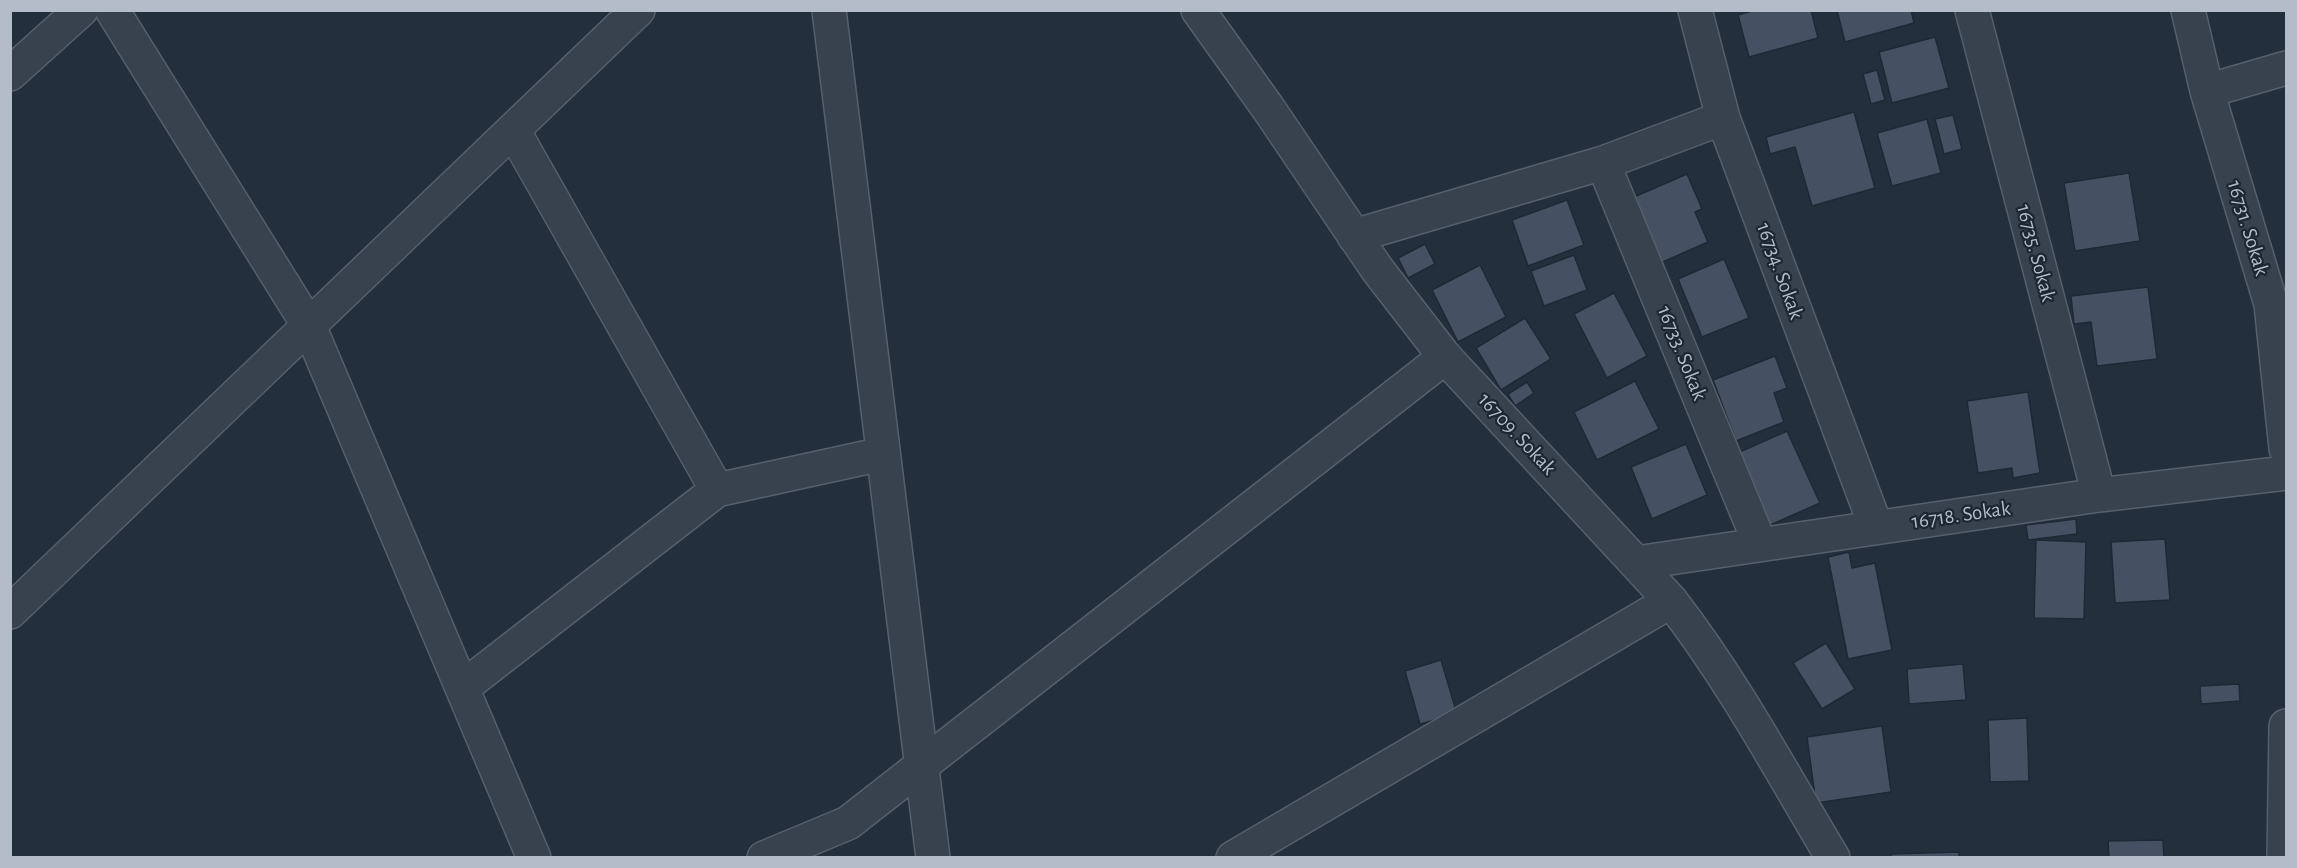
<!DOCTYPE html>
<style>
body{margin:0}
#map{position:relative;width:2297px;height:868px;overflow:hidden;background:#242f3e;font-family:"Alegreya Sans",sans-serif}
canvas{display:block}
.frame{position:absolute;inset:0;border:12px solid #b4bcc9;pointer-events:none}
</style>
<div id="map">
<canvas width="2297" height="868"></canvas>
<div class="frame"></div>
</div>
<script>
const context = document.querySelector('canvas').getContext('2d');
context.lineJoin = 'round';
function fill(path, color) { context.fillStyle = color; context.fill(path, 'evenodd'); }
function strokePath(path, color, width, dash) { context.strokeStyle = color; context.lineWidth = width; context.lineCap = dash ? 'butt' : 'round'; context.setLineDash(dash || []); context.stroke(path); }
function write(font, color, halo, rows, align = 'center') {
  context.font = font + ' "Alegreya Sans",sans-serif'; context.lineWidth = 4.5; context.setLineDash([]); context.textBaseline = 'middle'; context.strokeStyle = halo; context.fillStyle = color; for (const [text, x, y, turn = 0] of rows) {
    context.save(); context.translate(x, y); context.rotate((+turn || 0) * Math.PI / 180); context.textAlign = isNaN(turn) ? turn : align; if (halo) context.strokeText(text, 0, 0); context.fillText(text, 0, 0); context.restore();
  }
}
const building = new Path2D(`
 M1756 10H1811L1818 38 1749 57 1738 15Z
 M1837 10H1911L1914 23 1845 42Z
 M1935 37 1949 88 1892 103 1879 52Z
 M1877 70 1885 100 1871 104 1863 74Z
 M1854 112 1875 188 1812 206 1795 147 1770 154 1766 137Z
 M1953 115 1962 149 1944 154 1935 119Z
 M1927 119 1941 173 1892 186 1877 133Z
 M2129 173 2140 241 2075 251 2064 183Z
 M1687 174 1702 209 1695 212 1708 242 1656 265 1627 200Z
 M1567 200 1584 245 1528 266 1512 220Z
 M1425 244 1435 264 1408 278 1398 258Z
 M1574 255 1587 290 1544 306 1531 271Z
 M1724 259 1749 318 1702 337 1678 279Z
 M1480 265 1506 317 1458 342 1432 290Z
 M2148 287 2157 359 2097 366 2091 322 2074 324 2071 296Z
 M1614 293 1647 356 1607 378 1574 314Z
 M1525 318 1551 359 1501 390 1476 348Z
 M1775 356 1787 388 1774 393 1784 422 1736 441 1713 380Z
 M1635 381 1659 429 1597 460 1574 412Z
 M1527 382 1534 393 1515 406 1508 394Z
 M2028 392 2040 473 2013 478 2012 468 1978 473 1967 401Z
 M1787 431 1820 503 1768 526 1735 454Z
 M1686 444 1707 495 1652 519 1631 467Z
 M2076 519 2077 534 2028 540 2026 525Z
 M2165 539 2170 600 2115 603 2111 542Z
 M2036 540 2086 542 2084 619 2034 618Z
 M1849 552 1852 568 1875 563 1892 650 1848 659 1828 557Z
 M1826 643 1855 689 1822 709 1793 663Z
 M1441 660 1457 714 1420 724 1405 671Z
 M1963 664 1966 700 1909 704 1907 669Z
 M2239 684 2240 701 2201 704 2200 686Z
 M2027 718 2029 781 1990 782 1988 720Z
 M1882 726 1891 792 1816 803 1807 737Z
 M2163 840 2164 858H2109L2108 841Z
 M1959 852V858H1891V854Z`);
const minor = new Path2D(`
 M112 10 309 326 534 858
 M829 10 933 858
 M1695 10 1723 118 1876 527
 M1972 10 2099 495
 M2188 10 2207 91 2271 304 2286 449
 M10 74 81 10
 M2207 91 2286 68
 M513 130 717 490
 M1603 163 1760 544
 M1354 236 1603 163 1723 118
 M1636 563 2099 495 2286 473
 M10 612 638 10
 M462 688 717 490 882 454
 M764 858 848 823 1445 357
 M1233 858 1671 601
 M2284 858 2286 726`);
const tertiary = new Path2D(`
 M1198 10 1268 108 1377 269 1445 357 1671 601C1733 681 1781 771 1833 858`);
const streetNames = [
 ["16731. Sokak",2248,228,73],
 ["16735. Sokak",2036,253,75],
 ["16734. Sokak",1780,271,70],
 ["16733. Sokak",1682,353,68],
 ["16709. Sokak",1517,434,47],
 ["16718. Sokak",1961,515,-8]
];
fill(building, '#455162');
strokePath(building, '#1f2835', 1.5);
strokePath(minor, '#565f6c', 36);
strokePath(tertiary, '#565f6c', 36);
strokePath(minor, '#38414e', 33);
strokePath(tertiary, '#38414e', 33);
write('21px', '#b4bcc9', '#1d2633', streetNames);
</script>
